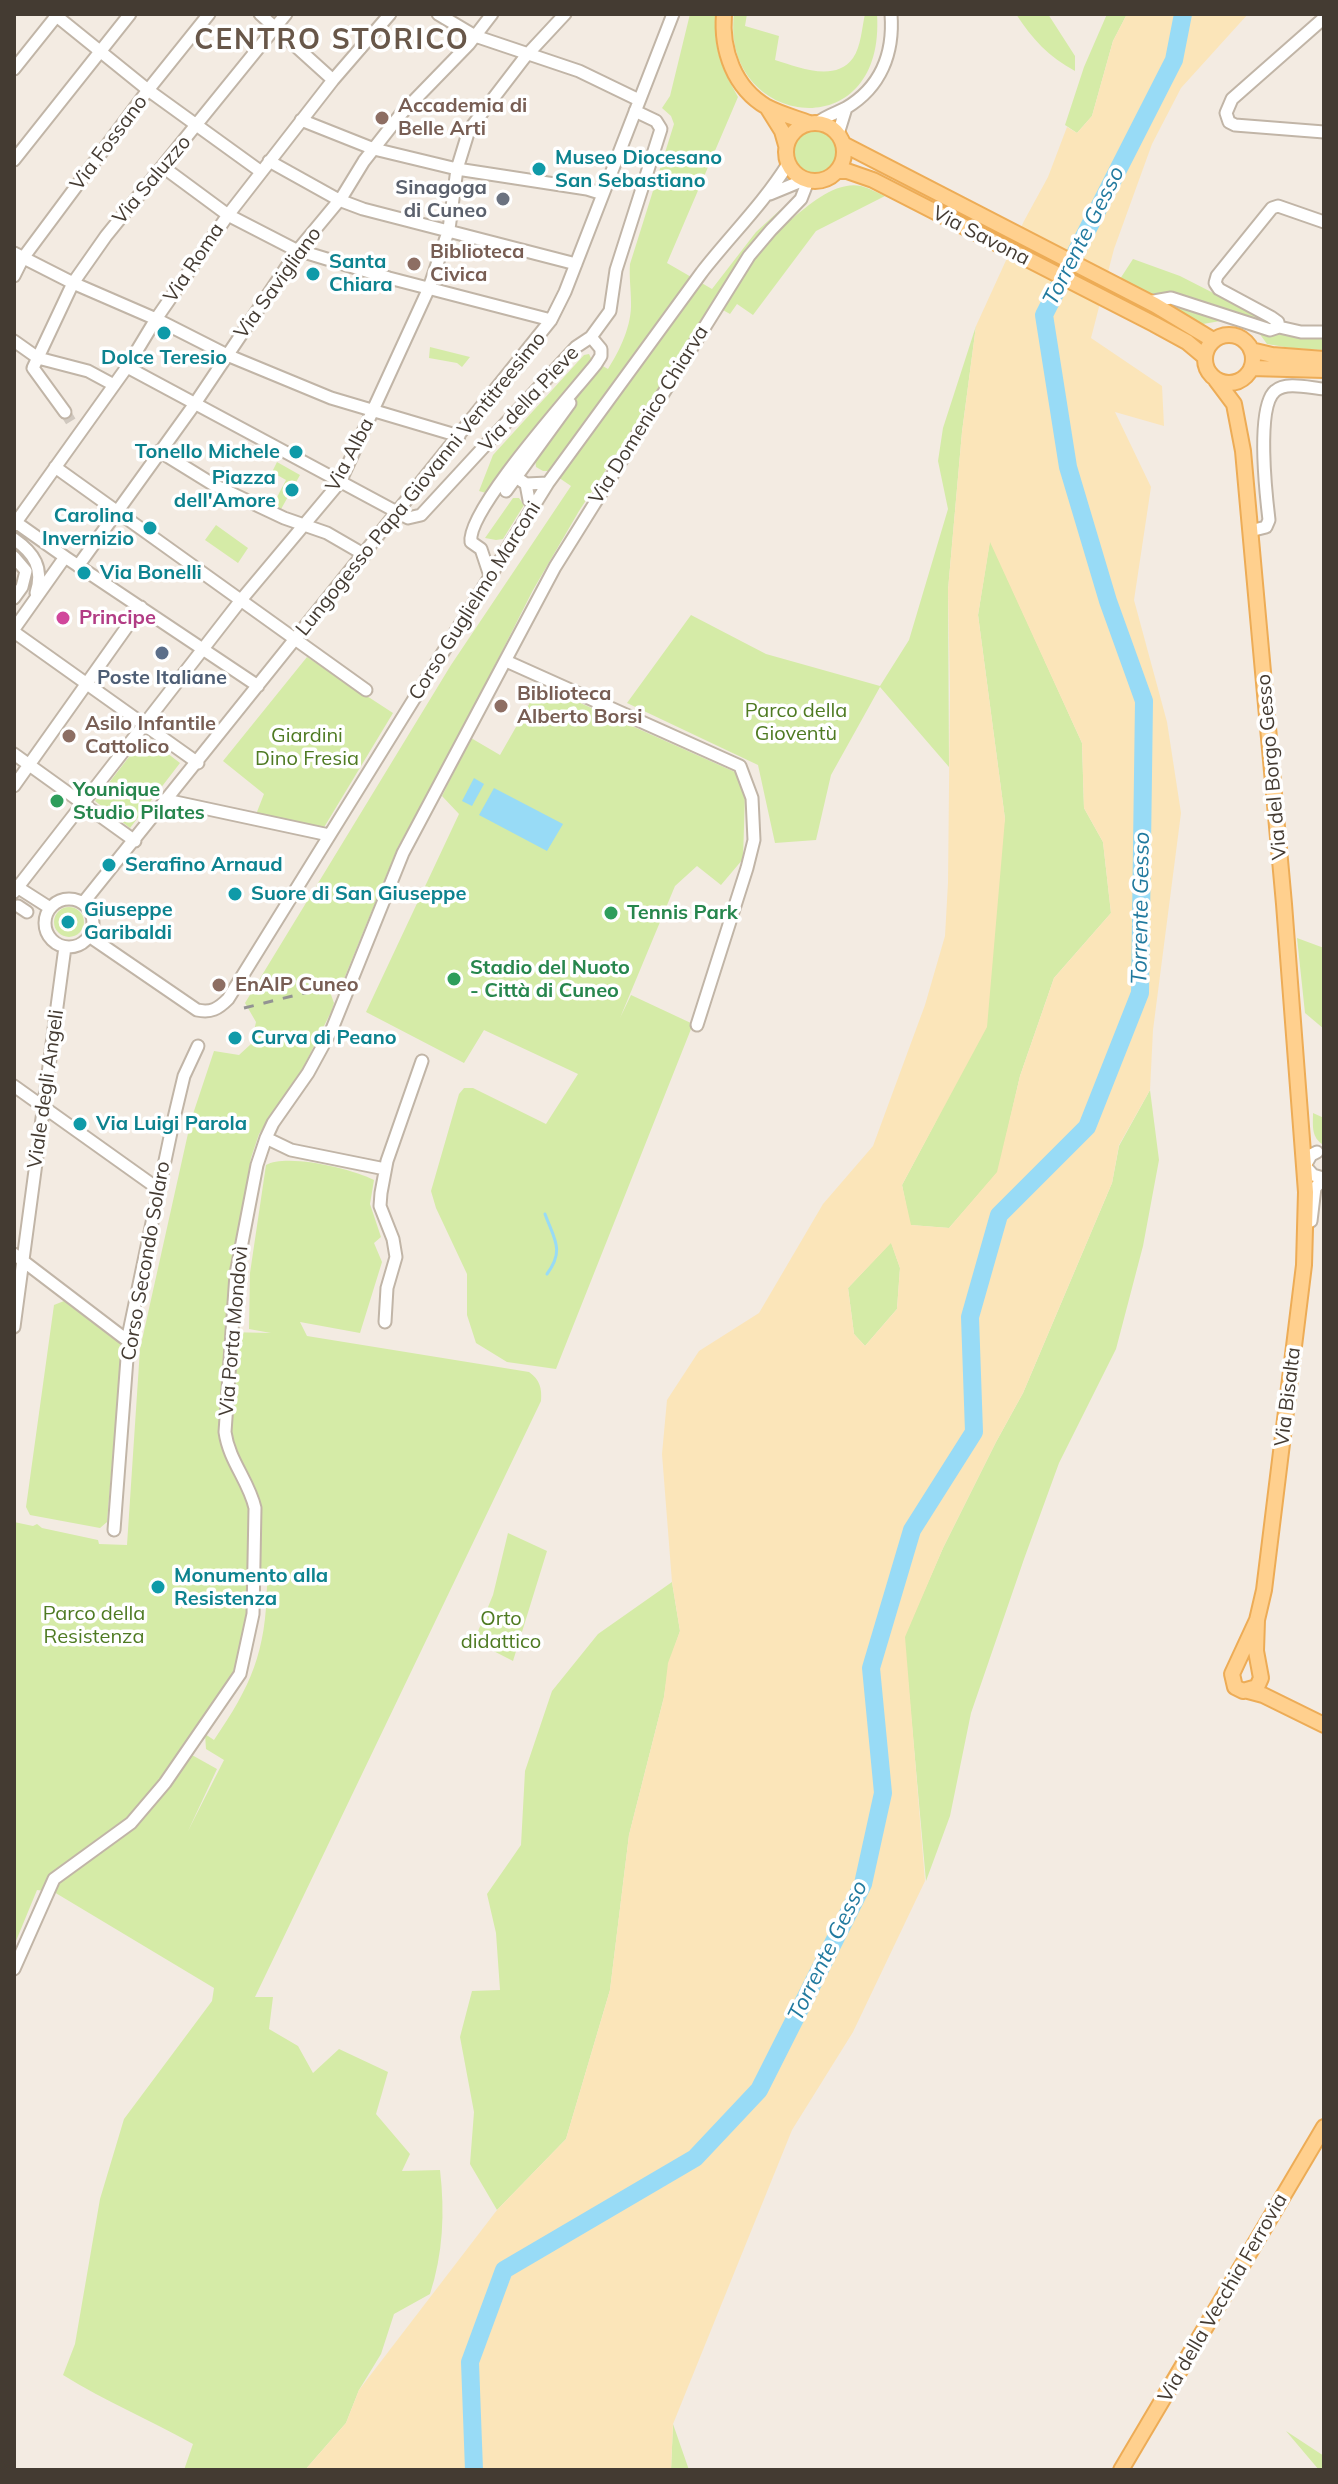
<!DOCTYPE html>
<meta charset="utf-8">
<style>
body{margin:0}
#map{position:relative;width:1338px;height:2484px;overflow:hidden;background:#f3ebe2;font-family:Mulish,sans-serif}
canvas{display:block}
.frame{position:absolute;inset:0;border:16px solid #443b32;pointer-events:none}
</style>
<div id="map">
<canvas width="1338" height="2484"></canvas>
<div class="frame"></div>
</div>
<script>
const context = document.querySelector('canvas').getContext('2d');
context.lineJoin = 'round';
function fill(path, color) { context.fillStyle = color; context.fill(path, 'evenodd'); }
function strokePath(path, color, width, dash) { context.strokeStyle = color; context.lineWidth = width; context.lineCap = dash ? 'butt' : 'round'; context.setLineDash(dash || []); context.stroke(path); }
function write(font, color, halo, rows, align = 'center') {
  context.font = font + ' Mulish,sans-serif'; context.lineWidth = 7; context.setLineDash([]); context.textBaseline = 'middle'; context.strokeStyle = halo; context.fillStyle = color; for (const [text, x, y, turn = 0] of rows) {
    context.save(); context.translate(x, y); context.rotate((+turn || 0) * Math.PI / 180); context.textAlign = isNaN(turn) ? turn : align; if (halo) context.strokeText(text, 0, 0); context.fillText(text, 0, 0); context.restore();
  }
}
const green = new Path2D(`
 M690 14H715C714 50 721 66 738 97L667 263 712 289 756 232 780 210 792 219C810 204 836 181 861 186 869 188 878 193 885 196L816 231 753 315 737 304 730 314 714 305 579 511 533 590 456 742 398 847 344 979 327 984 334 1003 332 1010 303 1068 259 1134 251 1158 232 1270 226 1332 271 1333 249 1329 250 1273 266 1165C287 1153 353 1169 374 1180L370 1204 381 1237 374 1243 382 1262 360 1333 300 1322 307 1336 529 1372C540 1380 542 1388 541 1401L255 1997H273L269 2029 298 2046 313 2073 339 2049 388 2072 376 2114 410 2154 402 2171 440 2170C445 2213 443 2254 430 2294L394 2314 381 2354 359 2390 346 2423 305 2470H184L193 2444C150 2420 105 2401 63 2375L75 2344 100 2199 124 2119 212 2001 214 1988 54 1892 37 1890 16 1941 14 1939V1522L33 1526 37 1524 42 1528 98 1540 99 1544 127 1545 140 1349 191 1120 214 1051 239 1055 251 1044 256 1022 245 1003 451 665 571 486 549 471H543L536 467 535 458 525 442 486 493 479 491 493 455 584 355 589 354 592 360 608 369C620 350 632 325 631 302 631 289 629 277 630 264L674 124 671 116 662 108 670 96ZM249 1585H267C266 1652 251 1686 214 1740L205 1734 206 1749 224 1760 188 1831 217 1769 183 1750 235 1670 247 1614Z
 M734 14H747L745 26 779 36 775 60C798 67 835 83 853 58 861 47 862 27 865 14H877C886 151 720 127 734 14Z
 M1016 14H1048L1075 56V71C1049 57 1032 39 1016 14Z
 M1107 14H1127L1113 41 1092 116 1077 133 1065 125 1084 67Z
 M792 153a22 22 0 1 1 44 0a22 22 0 1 1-44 0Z
 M1133 259 1180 276 1274 324 1265 326 1165 293 1152 295 1120 279Z
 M1173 302 1226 320 1203 324 1163 304Z
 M976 326 962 432 948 590 949 767 880 687 831 775 816 840 775 843 758 765 627 703 691 615 766 654 880 686 909 640 948 509 938 461 943 428Z
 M1259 333 1324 336V350L1291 348 1267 344Z
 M430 347 470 357 462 367 457 363 429 358Z
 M277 462 300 475 280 511 257 498 260 493 275 501 286 480 272 472Z
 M513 498H519L524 505 503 539 496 540 485 538Z
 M216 525 248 548 238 563 205 540Z
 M990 540 1082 743 1084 808 1103 842 1111 913 1054 978 1020 1076 998 1172 949 1228 910 1225 902 1185 936 1121 1005 819 978 615Z
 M307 657 393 713 323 829 255 817 264 794 223 761Z
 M540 685 735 772 745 794 743 859 721 885 697 866 675 886 620 1018 631 995 693 1024 556 1369 507 1362 476 1343 467 1315V1274L436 1208 431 1191 459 1094 464 1088H473L546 1124 578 1074 484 1030 464 1063 366 1012 459 814 442 796 471 738 500 755Z
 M145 736 180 763 130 828 95 801Z
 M54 922a15 15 0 1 1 30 0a15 15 0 1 1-30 0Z
 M1297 938 1324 948V1029L1305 1013Z
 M1150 1090 1159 1160 1143 1246 1116 1349 1059 1463 1024 1559 971 1713 950 1816 926 1881 904 1637 943 1548 996 1442 1023 1393 1112 1183 1119 1146Z
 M1313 1113 1324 1118V1145C1311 1138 1313 1126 1313 1113Z
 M891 1242 900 1268 897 1309 865 1346 854 1334 848 1288Z
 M64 1301 122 1345 107 1522 100 1528 30 1515 26 1507 54 1305Z
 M508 1533 547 1551 513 1661 474 1641 493 1595Z
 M672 1582 680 1631 669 1663 664 1697 629 1835 610 1990 566 2139 497 2210 470 2164 474 2112 460 2037 472 1991 500 1990 496 1933 487 1894 521 1845 525 1771 552 1691 598 1634Z
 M673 2424 689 2470H671Z
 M1286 2431 1324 2456V2470H1319Z`);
const sand = new Path2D(`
 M1127 14H1248L1181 88 1152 144 1114 249 1091 338 1162 386 1164 426 1115 412 1151 487 1134 600 1167 722 1181 813 1153 1030 1150 1090 1119 1145 1112 1183 1023 1393 996 1442 943 1548 905 1637 925 1881 853 2032 792 2130 673 2424 671 2470H305L346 2423 359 2390 497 2210 566 2139 610 1990 629 1835 664 1697 668 1663 680 1631 672 1582 662 1454 667 1400 699 1351 759 1313 823 1204 873 1146 925 1005 945 936 948 883 950 690 948 590 962 432 976 326 1024 221 1048 177 1067 127 1077 133 1092 116 1113 41ZM990 542 1082 743 1084 808 1103 842 1111 913 1054 978 1020 1076 997 1172 949 1228 911 1225 902 1185 987 1027 1005 819 978 615ZM891 1243 900 1268 897 1309 865 1346 854 1334 848 1288Z`);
const water = new Path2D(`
 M474 778 484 784 472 806 462 801Z
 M494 788 563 824 547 851 479 815Z`);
const stream = new Path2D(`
 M545 1214C554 1239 565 1250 547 1274`);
const river = new Path2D(`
 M474 2470 470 2362 504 2270 695 2158 759 2090 863 1884 883 1793 871 1668 912 1530 974 1432 970 1317 999 1215 1087 1127 1140 993 1144 701 1108 601 1068 467 1044 315 1174 60 1183 14`);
const minorTunnel = new Path2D(`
 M65 412 73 425`);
const minor = new Path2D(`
 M54 14 148 90 260 171
 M260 14 333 80
 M438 14 475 36 579 71 639 100
 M1324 18 1232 99 1226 113 1229 122 1235 125 1324 132
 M14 69 58 14
 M301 120 374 149 457 169 587 189 603 194
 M817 123C826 116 836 113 846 108 881 87 894 53 891 14
 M838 134 846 108
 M14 160 130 14
 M269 161 339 200 363 209 576 264
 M163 167 228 215 294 249 389 278 551 320
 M770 194 804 180
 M14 253 73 283 156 319 227 355 331 398 459 436
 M14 276 23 258 148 90 209 14
 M1148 302 1171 298 1270 330 1279 327 1301 332H1324
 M1279 327 1278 322 1271 317 1219 289 1215 283 1217 276 1272 208 1278 206 1324 222
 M14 341 38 358 88 371 114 385
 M127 367 408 518 421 515 576 347 591 337 610 311 616 270 661 129 656 121 635 111
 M65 412 33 368 73 283 106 236 286 14
 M159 451 214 485 284 518 327 533 365 555
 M55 467 366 690
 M516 477 526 484 548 483
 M526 484 529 500 534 506
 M506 491 570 403
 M14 521 65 557 258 686
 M14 525 127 367 156 319 228 215 333 80 390 14
 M1250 531 1266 527 1269 520C1266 495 1256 407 1275 391 1286 381 1310 388 1324 389
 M14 539C34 553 44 568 36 593
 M14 557 26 571 22 587 14 598
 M78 566 194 405 298 250 342 197 364 161 401 114 469 44 492 14
 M490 576 481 549 471 542C466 511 573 393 596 364L601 356V349L591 337
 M14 629 65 557
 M14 632 198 763
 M506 661 740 766 752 798 754 840 747 868 697 1025
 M14 754 135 841
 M14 786 141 607
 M166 800 329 835
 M14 885 50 908
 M14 892 241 600 340 482 429 288 449 229 457 169 469 130 525 57 565 14
 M45 923a24 24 0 1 1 48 0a24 24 0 1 1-48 0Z
 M83 903 551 320 565 292 673 14
 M18 906 27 912
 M89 936 197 1010C211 1013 218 1009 228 999L548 483 702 272C730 236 763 204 788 164
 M14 1086 157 1188
 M266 1138 291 1150 385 1169
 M1317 1152 1311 1155 1305 1166 1313 1175 1323 1178
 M1311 1221 1315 1188 1324 1178
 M14 1254 128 1341
 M385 1322 387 1288 396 1257 393 1239 380 1206 381 1193 387 1161 422 1061
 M14 1327 65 947
 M114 1530 129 1332 174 1118 184 1076 198 1046
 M14 1969 54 1879 131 1823 165 1783 240 1674 253 1614 255 1508C249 1481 229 1461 225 1432L236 1274 257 1165 266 1138 273 1123 308 1073 332 1029 403 853 555 567 749 256 771 230 801 199 808 181`);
const major = new Path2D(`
 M724 14C721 50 734 88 767 107 780 114 796 118 809 123
 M767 107 782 131 786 145
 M786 152a29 29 0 1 1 58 0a29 29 0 1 1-58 0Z
 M843 144 1155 305 1213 340
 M837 171H847L873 180 1154 324 1187 342 1205 357
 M1205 359a24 24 0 1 1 48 0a24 24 0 1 1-48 0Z
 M1251 350 1272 355 1324 359
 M1251 368 1324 370
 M1216 380 1234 404 1243 451 1284 904 1306 1192 1304 1265 1264 1590 1257 1620 1232 1674 1235 1687 1243 1691 1257 1687 1261 1678 1256 1651 1257 1620
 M1248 1691 1263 1695 1324 1725
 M1121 2470 1324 2127`);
const rail = new Path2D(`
 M244 1008 341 984`);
const markers = [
 [382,118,8,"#8d6e63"],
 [539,169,8,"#0f9aa8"],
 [503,199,8,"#6b7280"],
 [414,264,8,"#8d6e63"],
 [313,274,8,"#0f9aa8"],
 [164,333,8,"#0f9aa8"],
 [296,452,8,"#0f9aa8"],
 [292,490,8,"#0f9aa8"],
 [150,528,8,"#0f9aa8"],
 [84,573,8,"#0f9aa8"],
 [63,618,8,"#d1479c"],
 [162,653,8,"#5c6f8a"],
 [501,706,8,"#8d6e63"],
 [69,736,8,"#8d6e63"],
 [57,801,8,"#2e9e5b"],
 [109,865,8,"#0f9aa8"],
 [235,894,8,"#0f9aa8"],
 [611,913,8,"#2e9e5b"],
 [68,922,8,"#0f9aa8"],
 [454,979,8,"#2e9e5b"],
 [219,985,8,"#8d6e63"],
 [235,1038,8,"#0f9aa8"],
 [80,1124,8,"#0f9aa8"],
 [158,1587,8,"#0f9aa8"]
];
const educationNames = [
 ["Accademia di",398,106],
 ["Belle Arti",398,129],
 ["Biblioteca",430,252],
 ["Civica",430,275],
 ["Biblioteca",517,694],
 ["Alberto Borsi",517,717],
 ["Asilo Infantile",85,724],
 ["Cattolico",85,747],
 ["EnAIP Cuneo",235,985]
];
const streetNames = [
 ["Via Fossano",109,143,-53],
 ["Via Saluzzo",152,180,-50],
 ["Via Savona",981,236,27],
 ["Via Roma",194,263,-56],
 ["Via Savigliano",278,283,-54],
 ["Via della Pieve",529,399,-47],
 ["Via Domenico Chiarva",649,415,-58],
 ["Via Alba",350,455,-62],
 ["Lungogesso Papa Giovanni Ventitreesimo",421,484,-51],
 ["Corso Guglielmo Marconi",475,601,-58],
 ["Via del Borgo Gesso",1272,767,-95],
 ["Viale degli Angeli",46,1089,-82],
 ["Corso Secondo Solaro",146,1261,-80],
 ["Via Porta Mondovì",234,1331,-85],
 ["Via Bisalta",1288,1397,-83],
 ["Via della Vecchia Ferrovia",1223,2298,-60]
];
const cultureNames = [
 ["Museo Diocesano",555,158],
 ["San Sebastiano",555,181],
 ["Santa",329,262],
 ["Chiara",329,285],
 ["Dolce Teresio",164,358,"center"],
 ["Tonello Michele",280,452,"right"],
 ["Piazza",276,478,"right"],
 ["dell'Amore",276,501,"right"],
 ["Carolina",134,516,"right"],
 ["Invernizio",134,539,"right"],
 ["Via Bonelli",100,573],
 ["Serafino Arnaud",125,865],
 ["Suore di San Giuseppe",251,894],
 ["Giuseppe",84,910],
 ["Garibaldi",84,933],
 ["Curva di Peano",251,1038],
 ["Via Luigi Parola",96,1124],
 ["Monumento alla",174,1576],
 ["Resistenza",174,1599]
];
const worshipNames = [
 ["Sinagoga",487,188],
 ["di Cuneo",487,211]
];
const hotelNames = [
 ["Principe",79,618]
];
const serviceNames = [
 ["Poste Italiane",162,678]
];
const parkNames = [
 ["Parco della",796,711],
 ["Gioventù",796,734],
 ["Giardini",307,736],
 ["Dino Fresia",307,759],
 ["Parco della",94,1614],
 ["Resistenza",94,1637],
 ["Orto",501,1619],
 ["didattico",501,1642]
];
const leisureNames = [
 ["Younique",73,790],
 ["Studio Pilates",73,813],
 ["Tennis Park",627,913],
 ["Stadio del Nuoto",470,968],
 ["- Città di Cuneo",470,991]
];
const waterNames = [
 ["Torrente Gesso",1084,236,-63],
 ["Torrente Gesso",1141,908,-89],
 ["Torrente Gesso",828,1951,-64]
];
const districtNames = [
 ["CENTRO STORICO",332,41]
];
fill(green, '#d5eba7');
fill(sand, '#fbe5b9');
fill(water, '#98dbf6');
strokePath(stream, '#98dbf6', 3);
strokePath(river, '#98dbf6', 18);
strokePath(minorTunnel, '#d0c8bf', 11, [11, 5.5]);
strokePath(minor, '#c1b5a7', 15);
strokePath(major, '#edac56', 18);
strokePath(minor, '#fff', 11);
strokePath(major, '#ffd08e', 14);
strokePath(rail, '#939393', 3, [10, 10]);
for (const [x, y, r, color] of markers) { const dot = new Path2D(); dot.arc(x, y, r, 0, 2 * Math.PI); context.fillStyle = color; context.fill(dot); strokePath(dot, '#fff', 3); }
write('bold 20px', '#785e54', '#fff', educationNames, 'left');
write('20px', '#443b32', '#fff', streetNames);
write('bold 20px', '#0d838f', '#fff', cultureNames, 'left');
write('bold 20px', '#5b616d', '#fff', worshipNames, 'right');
write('bold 20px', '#b23c85', '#fff', hotelNames, 'left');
write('bold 20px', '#4e5e75', '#fff', serviceNames);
write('20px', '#4e7a22', '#fff', parkNames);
write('bold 20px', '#27864d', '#fff', leisureNames, 'left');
write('italic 22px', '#217a9f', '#fff', waterNames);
context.letterSpacing = '2px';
write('bold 28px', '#685749', '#fff', districtNames);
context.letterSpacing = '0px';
</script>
